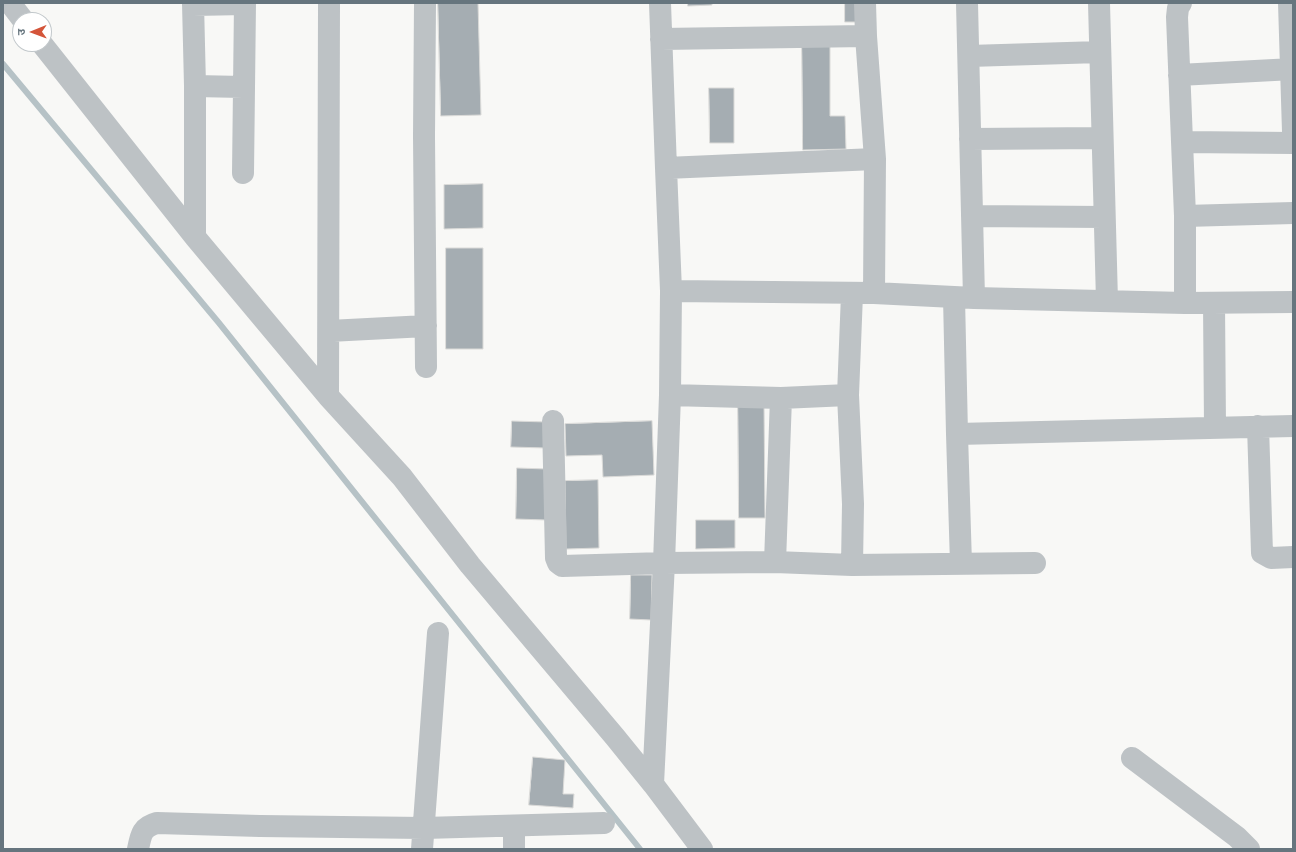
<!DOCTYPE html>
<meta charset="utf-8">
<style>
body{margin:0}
#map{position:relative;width:1296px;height:852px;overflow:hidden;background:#f8f8f6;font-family:Cabin,"Noto Sans Devanagari",sans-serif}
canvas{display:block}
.frame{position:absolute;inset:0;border:4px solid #66757e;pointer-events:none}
.north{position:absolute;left:12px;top:12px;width:40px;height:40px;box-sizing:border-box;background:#fff;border:1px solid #c2c8cb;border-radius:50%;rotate:269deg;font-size:11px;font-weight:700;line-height:16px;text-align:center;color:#66757e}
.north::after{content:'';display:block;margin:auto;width:14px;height:18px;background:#d4553a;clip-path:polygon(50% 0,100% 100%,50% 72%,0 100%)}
</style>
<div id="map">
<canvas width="1296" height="852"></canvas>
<div class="frame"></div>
<div class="north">उ</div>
</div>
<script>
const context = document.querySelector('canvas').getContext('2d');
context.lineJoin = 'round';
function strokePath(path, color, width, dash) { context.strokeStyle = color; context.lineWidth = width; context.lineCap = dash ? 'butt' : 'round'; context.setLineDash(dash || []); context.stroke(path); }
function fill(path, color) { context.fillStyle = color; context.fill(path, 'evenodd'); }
const stream = new Path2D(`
 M3 64 219 323 640 849`);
const building = new Path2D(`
 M438 3H478L481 115 441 116Z
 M688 3H712V5L688 6Z
 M845 3H857L858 22H845Z
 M802 45H830V116H845L846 149 803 150Z
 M709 88H734V143H710Z
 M483 184V228L444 229V185Z
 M446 248H483V349H446Z
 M738 404H764L765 518H739Z
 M512 421 547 422 546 448 511 447Z
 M652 421 654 475 603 477 602 455 566 456 565 424Z
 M517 468 547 469 546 520 516 519Z
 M598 480 599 548 566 549 565 481Z
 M696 520H735V548L696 549Z
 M631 575H652L651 620 630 619Z
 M533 757 565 760 563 794H574L573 808 529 805Z`);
const minor = new Path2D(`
 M10 3 23 20
 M193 3 195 86V237
 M425 3 424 136 426 367
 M1099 3 1107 301
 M1181 3 1178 8 1177 17 1185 216V303
 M1289 3 1293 132
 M193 5 245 4
 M661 39 866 36
 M42 44 195 237 328 396 402 477 470 565 615 737 653 784 702 849
 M969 56 1100 52
 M1179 75 1293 69
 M195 86 243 87
 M970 139 1102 138
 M1182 142 1293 143
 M666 168 875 159
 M243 173 245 3
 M972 216 1104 217
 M1185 216 1293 213
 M671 291 874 293 875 159 866 36 865 3
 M874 293 974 298 967 3
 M852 294 848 395 853 504 852 565
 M954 297 957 434
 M974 298 1185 303 1293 302
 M1214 303 1215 427
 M329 331 426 326
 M670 395 781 398 848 395
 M328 396 329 3
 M553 421 556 558 558 563 562 566 664 563 775 562 852 565 1035 563
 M1258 426 1262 553 1271 558 1293 557
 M775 562 781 398
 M961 564 957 434 1293 426
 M1132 758 1237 837 1249 849
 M653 784 664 563 670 395 671 291 666 168 660 3
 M138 849C141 834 142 827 157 823L260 826 424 828 604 823
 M422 849 438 633
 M514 849V826`);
strokePath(stream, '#b6c2c6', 6);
fill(building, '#a5adb2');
strokePath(building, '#dadad8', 1);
strokePath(minor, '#bdc2c5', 22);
</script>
